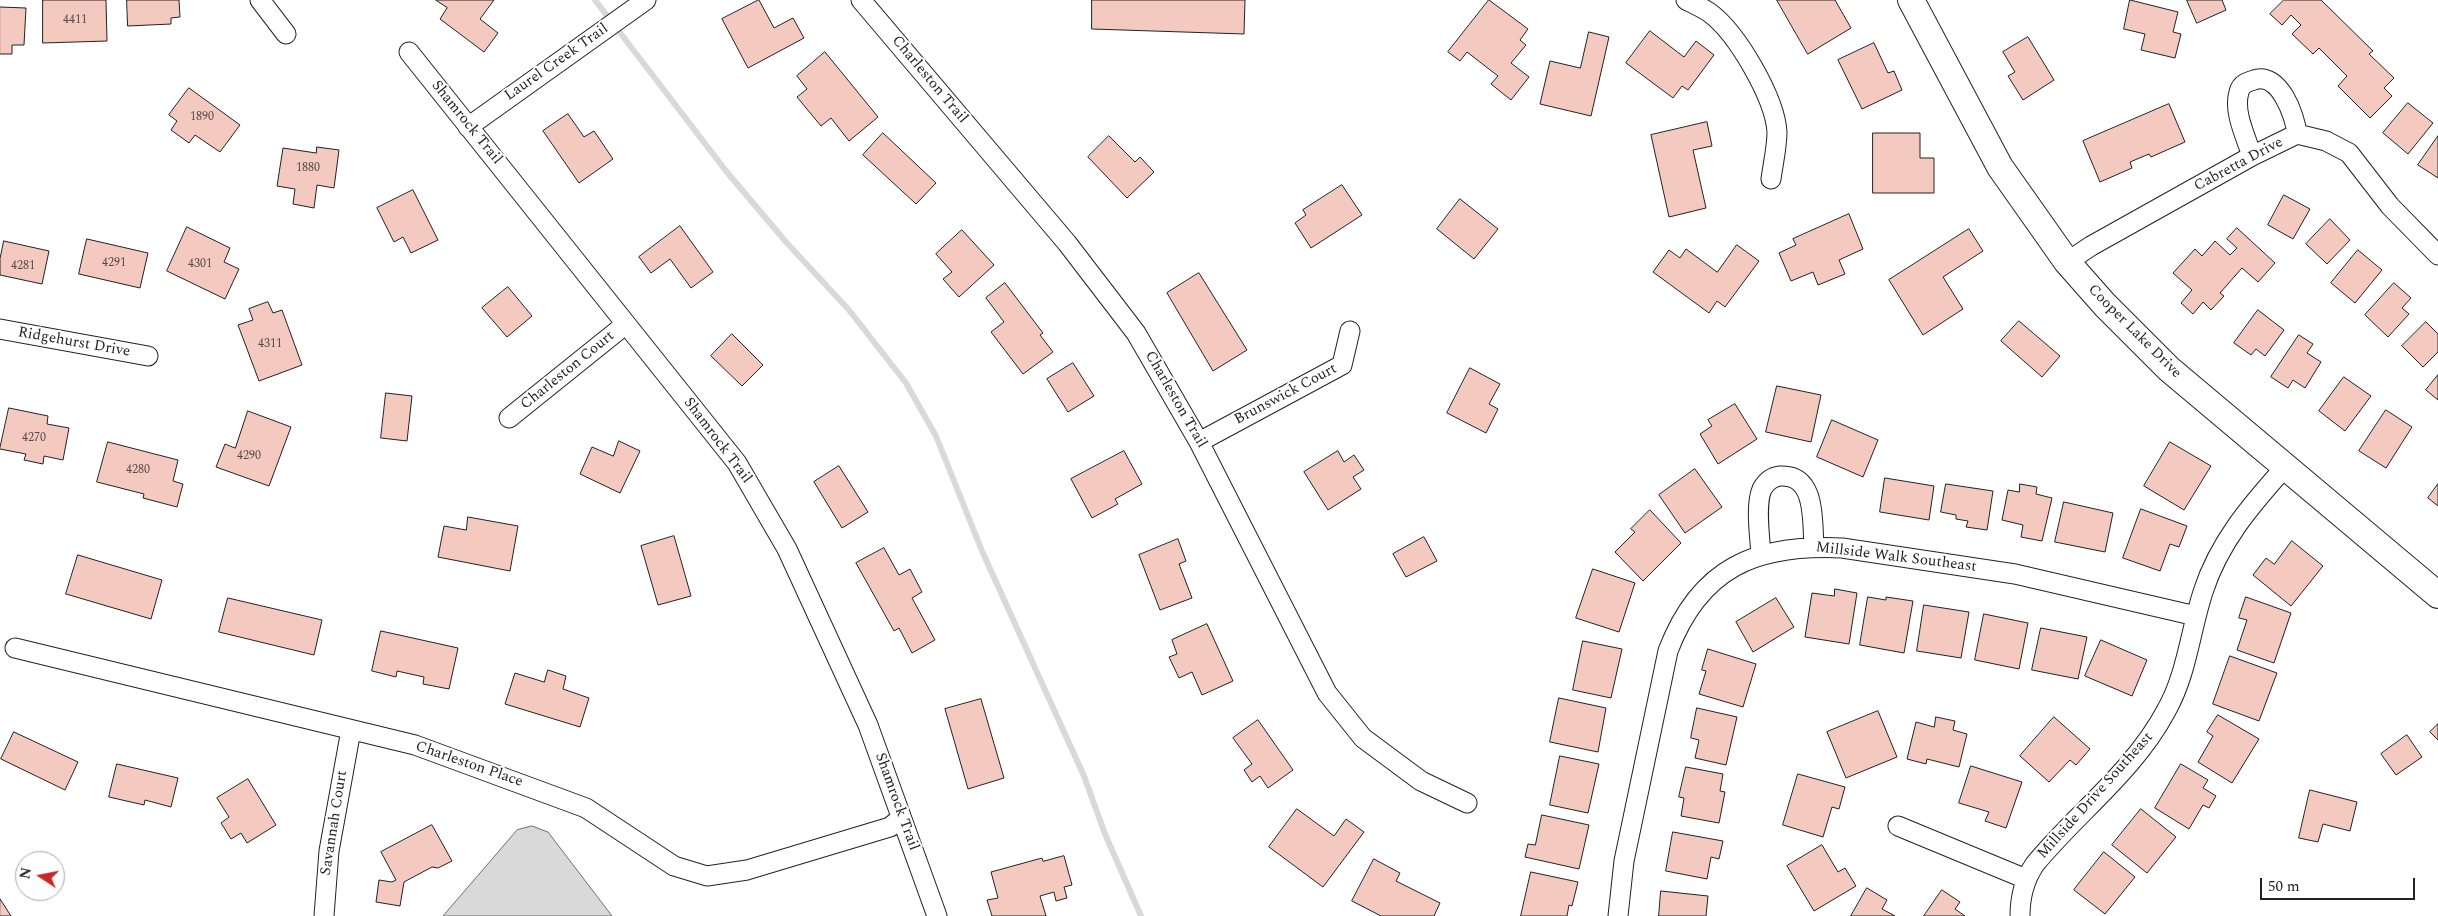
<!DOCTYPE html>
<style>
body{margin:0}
#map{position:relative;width:2438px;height:916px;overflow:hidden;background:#fff;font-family:Spectral,serif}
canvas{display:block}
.north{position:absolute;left:15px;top:851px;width:50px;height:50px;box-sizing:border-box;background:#fff;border:1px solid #a7a7a7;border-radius:50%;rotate:281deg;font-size:14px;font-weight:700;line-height:20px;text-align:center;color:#222}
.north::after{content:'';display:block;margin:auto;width:18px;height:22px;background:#c62828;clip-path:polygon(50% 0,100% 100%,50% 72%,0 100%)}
.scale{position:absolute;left:2260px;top:878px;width:155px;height:22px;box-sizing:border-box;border:2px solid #222;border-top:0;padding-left:6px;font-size:15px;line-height:18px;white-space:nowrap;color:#222;-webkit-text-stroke:4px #fff;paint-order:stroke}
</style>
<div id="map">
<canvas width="2438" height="916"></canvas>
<div class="north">N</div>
<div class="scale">50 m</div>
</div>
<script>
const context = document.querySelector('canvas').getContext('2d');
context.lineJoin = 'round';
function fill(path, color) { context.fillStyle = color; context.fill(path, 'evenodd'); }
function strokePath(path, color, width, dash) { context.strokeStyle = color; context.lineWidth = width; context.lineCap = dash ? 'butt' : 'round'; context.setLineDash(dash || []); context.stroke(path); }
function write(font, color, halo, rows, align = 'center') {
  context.font = font + ' Spectral,serif'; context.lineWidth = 4; context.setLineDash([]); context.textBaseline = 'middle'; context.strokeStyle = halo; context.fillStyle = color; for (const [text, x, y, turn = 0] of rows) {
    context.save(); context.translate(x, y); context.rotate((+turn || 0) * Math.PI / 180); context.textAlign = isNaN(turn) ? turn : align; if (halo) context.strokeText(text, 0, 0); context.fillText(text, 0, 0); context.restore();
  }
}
const water = new Path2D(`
 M532 826 548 832 612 916H443L517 830Z`);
const stream = new Path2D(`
 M595 0 726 171 786 242 849 310 906 383 936 436 982 551 1084 776 1105 834 1141 916`);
const building = new Path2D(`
 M43 0H106L107 41 43 43Z
 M127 0H179L180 17 171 18V24L128 26Z
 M436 0H494L480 19 498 33 484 52 440 19 447 8Z
 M759 0 774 28 793 18 804 38 748 68 722 19Z
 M1092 0H1245L1244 34 1092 29Z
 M1489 0 1528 29 1520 40 1526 45 1511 63 1529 77 1511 100 1491 84 1498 76 1467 52 1460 61 1448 52Z
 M1777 0H1835L1851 28 1808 54Z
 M2130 0 2178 12 2173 32 2181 34 2175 58 2141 50 2145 34 2124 29Z
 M2187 0H2222L2226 10 2197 23Z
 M2284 0H2321L2373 51 2369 54 2394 78 2384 88 2392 96 2370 118 2338 86 2347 76 2319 48 2313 54 2292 34 2301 25 2291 15 2282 25 2270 14Z
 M0 7 26 8 24 45H12V54H0Z
 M1650 31 1684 57 1696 41 1714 55 1688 90 1682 86 1673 98 1626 63Z
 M1589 32 1609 37 1591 116 1540 104 1550 61 1580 68Z
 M2028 37 2054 80 2023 100 2008 76 2015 72 2003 52Z
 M1874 43 1888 73 1894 71 1902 90 1862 109 1838 60Z
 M825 52 878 117 849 141 831 118 821 126 797 97 807 89 797 76Z
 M189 88 240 125 220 152 195 135 189 143 171 130 177 121 169 115Z
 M2408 103 2433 123 2408 154 2383 133Z
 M2169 104 2185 142 2151 157 2149 154 2130 162 2132 168 2100 182 2083 141Z
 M568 114 584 137 594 131 613 159 579 183 543 131Z
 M1707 122 1712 146 1693 150 1706 208 1669 217 1651 135Z
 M883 133 936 183 916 204 863 155Z
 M1873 133H1920V158H1934V193H1873Z
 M1109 136 1135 162 1140 157 1154 172 1127 198 1088 157Z
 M2438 136V178L2418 165Z
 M317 147 339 150 334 188 317 185 314 208 293 204 295 189 277 186 283 148 316 153Z
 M1342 185 1362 215 1311 248 1295 223 1306 215 1303 210Z
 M413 190 438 240 411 253 403 237 394 242 377 208Z
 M2284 195 2310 209 2293 239 2268 225Z
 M1460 199 1498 229 1474 259 1437 229Z
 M1849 214 1863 249 1839 260 1845 274 1818 285 1813 272 1791 281 1779 253 1796 245 1793 239Z
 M2330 219 2350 240 2327 264 2306 244Z
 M680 226 713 272 691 288 670 259 651 273 639 257Z
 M187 227 230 248 224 262 239 269 225 299 167 271Z
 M2237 228 2275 263 2258 282 2242 268 2220 293 2224 296 2211 310 2203 302 2193 314 2181 303 2192 290 2173 273 2195 249 2202 256 2215 241 2230 255 2237 248 2227 239Z
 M1969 229 1983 251 1943 277 1963 309 1923 335 1889 280Z
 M962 230 994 265 959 297 943 279 952 272 936 254Z
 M87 239 148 253 140 288 79 274Z
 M4 241 49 251 42 284 0 275V259Z
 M1737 245 1759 261 1725 307 1717 301 1709 313 1653 272 1669 250 1680 258 1686 249 1717 272Z
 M2358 250 2382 270 2355 303 2331 283Z
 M1199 273 1247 350 1213 371 1167 293Z
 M1005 283 1043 333 1040 335 1053 352 1023 374 991 332 1004 322 986 298Z
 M2394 283 2411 298 2402 308 2409 314 2388 337 2365 315Z
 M508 287 532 316 507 337 482 308Z
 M268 302 273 313 282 310 302 365 259 381 238 325 253 320 249 309Z
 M2258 310 2284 330 2265 356 2256 349 2251 355 2234 343Z
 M2019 321 2060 356 2042 377 2001 341Z
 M2426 322 2438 334V352L2423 367 2402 346Z
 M732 334 763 365 742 386 711 356Z
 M2299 335 2313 344 2307 353 2321 362 2305 388 2293 380 2288 388 2271 377Z
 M1073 363 1094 396 1068 412 1047 379Z
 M1470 368 1500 384 1489 404 1498 409 1486 433 1447 413Z
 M2438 375V400L2426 390Z
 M2344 377 2371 396 2345 431 2319 411Z
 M1777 386 1821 395 1811 442 1766 432Z
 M386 393 412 396 407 441 381 438Z
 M1735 404 1757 439 1718 464 1700 434 1712 426 1708 420Z
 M9 408 48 416 47 424 69 428 63 460 44 456 43 464 24 460 26 454 0 449Z
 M2386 410 2412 427 2386 468 2359 451Z
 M248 411 291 427 269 486 216 467 225 444 235 448Z
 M1832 420 1878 440 1863 477 1817 457Z
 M619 441 640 451 620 493 580 474 592 447 613 456Z
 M108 442 178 460 173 481 183 484 177 507 143 498 144 494 97 482Z
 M2170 442 2211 466 2184 510 2144 486Z
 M1124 451 1142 484 1115 499 1118 504 1092 518 1071 479Z
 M1338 451 1344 462 1354 455 1364 470 1353 477 1361 489 1328 510 1304 472Z
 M839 466 868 512 842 528 814 482Z
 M1695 469 1722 507 1685 533 1659 495Z
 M1885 478 1934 486 1929 520 1880 512Z
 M1946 484 1993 491 1987 530 1966 527 1968 521 1956 519V515L1941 512Z
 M2020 484 2037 487 2036 494 2052 498 2042 541 2021 537 2023 525 2002 520 2008 490 2019 492Z
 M2438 484V506L2428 498Z
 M2064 502 2113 513 2105 552 2055 542Z
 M2141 509 2187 526 2179 547 2170 544 2160 571 2123 558Z
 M1650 510 1681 543 1643 581 1615 552 1635 532 1631 529Z
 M468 517 518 526 510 571 438 557 444 526 466 530Z
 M674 536 691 596 658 605 641 546Z
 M1424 537 1437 561 1406 577 1393 554Z
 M1178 539 1186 561 1179 564 1192 598 1160 610 1139 555Z
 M2292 541 2323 566 2291 606 2253 575 2266 558 2274 564Z
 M884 548 899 575 910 569 922 592 912 598 935 640 912 653 899 628 894 631 856 563Z
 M78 555 162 580 151 619 66 594Z
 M1593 569 1635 583 1619 632 1576 618Z
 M1835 589 1857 593 1849 644 1805 637 1812 593 1834 596Z
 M1868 597 1886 600V597L1913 601 1904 653 1860 645Z
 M2246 597 2291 613 2274 663 2237 650 2247 620 2239 618Z
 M228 598 322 620 314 655 219 632Z
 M1776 598 1794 627 1753 652 1736 622Z
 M1924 605 1969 612 1961 658 1917 651Z
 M1984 614 2028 623 2019 669 1975 660Z
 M1207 624 1233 681 1202 695 1192 672 1179 678 1169 657 1177 654 1172 640Z
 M2041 628 2087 637 2078 679 2032 670Z
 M381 631 458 648 449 689 423 684 424 677 397 671 396 677 372 671Z
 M2101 640 2147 660 2132 696 2085 676Z
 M1583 641 1622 649 1611 698 1573 690Z
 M1708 649 1756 664 1743 707 1699 694 1706 671 1702 670Z
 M2230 656 2277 673 2259 721 2213 704Z
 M548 670 566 676 563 689 589 698 580 727 505 704 515 673 544 682Z
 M1559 698 1606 708 1598 752 1550 742Z
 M981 699 1004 778 968 789 945 709Z
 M1697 708 1737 717 1726 765 1695 758 1699 740 1691 738Z
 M1878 711 1897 757 1846 778 1827 732Z
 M2218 715 2259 739 2232 783 2198 762 2213 736 2207 732Z
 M1936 717 1955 721 1953 730 1967 734 1959 767 1927 759 1926 764 1907 759 1916 722 1934 727Z
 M2054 717 2090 749 2076 765 2070 760 2049 782 2020 756Z
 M1258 720 1293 770 1268 788 1260 776 1252 782 1244 770 1252 764 1233 738Z
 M2438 724V740L2430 732Z
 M14 732 78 762 65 790 1 759Z
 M2407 735 2422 757 2396 775 2381 754Z
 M1560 756 1599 764 1588 813 1550 805Z
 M117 764 178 778 171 807 145 800 144 805 109 797Z
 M2181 764 2208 780 2203 788 2216 796 2209 808 2203 805 2189 829 2155 808Z
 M1971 766 2022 782 2006 828 1985 821 1989 812 1959 803Z
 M1686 767 1723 774 1720 791 1725 792 1719 823 1681 816 1684 798 1679 797Z
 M1798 774 1845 787 1839 809 1832 807 1823 837 1783 825Z
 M248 779 276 825 247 843 241 833 231 839 221 823 229 817 217 798Z
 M2310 790 2357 802 2350 831 2323 824 2318 842 2299 838Z
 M1297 809 1334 836 1346 819 1364 832 1323 887 1269 847Z
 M2141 809 2176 837 2147 873 2112 845Z
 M1542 815 1589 825 1579 869 1525 857 1528 844 1535 845Z
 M432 825 452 861 438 868 432 867 404 882 400 906 376 902 379 880 392 882 396 880 381 852Z
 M1673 832 1723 841 1719 859 1711 857 1707 879 1666 871Z
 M1822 845 1838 872 1845 868 1856 886 1814 911 1787 866Z
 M2104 852 2135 877 2105 914 2074 890Z
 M1064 856 1072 885 1064 887 1067 898 1056 901 1054 892 1040 896 1046 916H992L987 900 998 898 991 872 1042 858 1043 861Z
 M1374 859 1400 873 1396 881 1440 903 1434 916H1381L1352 901Z
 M1531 872 1578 882 1572 906 1569 905 1567 916H1521Z
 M1867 888 1887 900 1882 909 1895 916H1851Z
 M1942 890 1960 902 1955 909 1965 916H1924Z
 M1661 891 1708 896 1706 916H1659Z
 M0 899 11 916H0Z`);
const street = new Path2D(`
 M260 0 286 34
 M861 0 1067 243 1136 333 1199 442 1327 693 1363 738 1421 781 1467 803
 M1686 0C1694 4 1703 8 1710 13 1737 33 1775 98 1777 132 1777 147 1773 164 1771 179
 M409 52 737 463 787 549 868 725 937 916
 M468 127 646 0
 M2252 156C2246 137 2233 112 2239 92 2241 84 2247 82 2254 80 2279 71 2295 115 2297 134
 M2067 262 2091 246 2252 156 2297 134 2326 141 2349 153 2390 206 2438 255
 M0 329 148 356
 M509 418 626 324
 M1199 442 1342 365 1350 331
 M1761 555C1760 537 1755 505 1762 489 1766 482 1771 477 1780 476 1817 474 1812 522 1814 547
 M15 648 415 745 586 808 674 866 707 876 747 870 890 827 901 818
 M1898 826 2026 879
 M324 916 329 851 351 730
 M1618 916 1624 861 1668 651C1700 567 1756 544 1842 548L2015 574 2196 616
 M2020 916C2020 896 2024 880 2035 864 2078 812 2134 771 2166 711 2187 674 2190 632 2203 592 2219 542 2251 505 2286 466`);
const secondary = new Path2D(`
 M1911 0 2000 167 2067 262 2105 305 2169 369 2438 595`);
const numberNames = [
 ["4411",75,21],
 ["1890",202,118],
 ["1880",308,169],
 ["4291",114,264],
 ["4301",200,265],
 ["4281",23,267],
 ["4311",270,345],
 ["4270",34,439],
 ["4290",249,457],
 ["4280",138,471]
];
const streetNames = [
 ["Laurel Creek Trail",557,63,-35],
 ["Charleston Trail",929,80,50],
 ["Shamrock Trail",466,123,51],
 ["Cabretta Drive",2239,165,-28],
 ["Cooper Lake Drive",2134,332,45],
 ["Ridgehurst Drive",74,343,10],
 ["Charleston Court",568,371,-39],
 ["Brunswick Court",1286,395,-28],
 ["Charleston Trail",1175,400,60],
 ["Shamrock Trail",717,441,53],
 ["Millside Walk Southeast",1896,558,7],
 ["Charleston Place",469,765,19],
 ["Millside Drive Southeast",2096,796,-48],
 ["Shamrock Trail",896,802,70],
 ["Savannah Court",335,823,-81]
];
fill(water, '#d9d9d9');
strokePath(water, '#6f6f6f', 1);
strokePath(stream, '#d9d9d9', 6);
fill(building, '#f3c9c0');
strokePath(building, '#222', 1);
strokePath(street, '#222', 21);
strokePath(secondary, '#222', 28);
strokePath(street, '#fff', 19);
strokePath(secondary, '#fff', 26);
write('12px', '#564c4a', null, numberNames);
write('15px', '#222', '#fff', streetNames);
</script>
